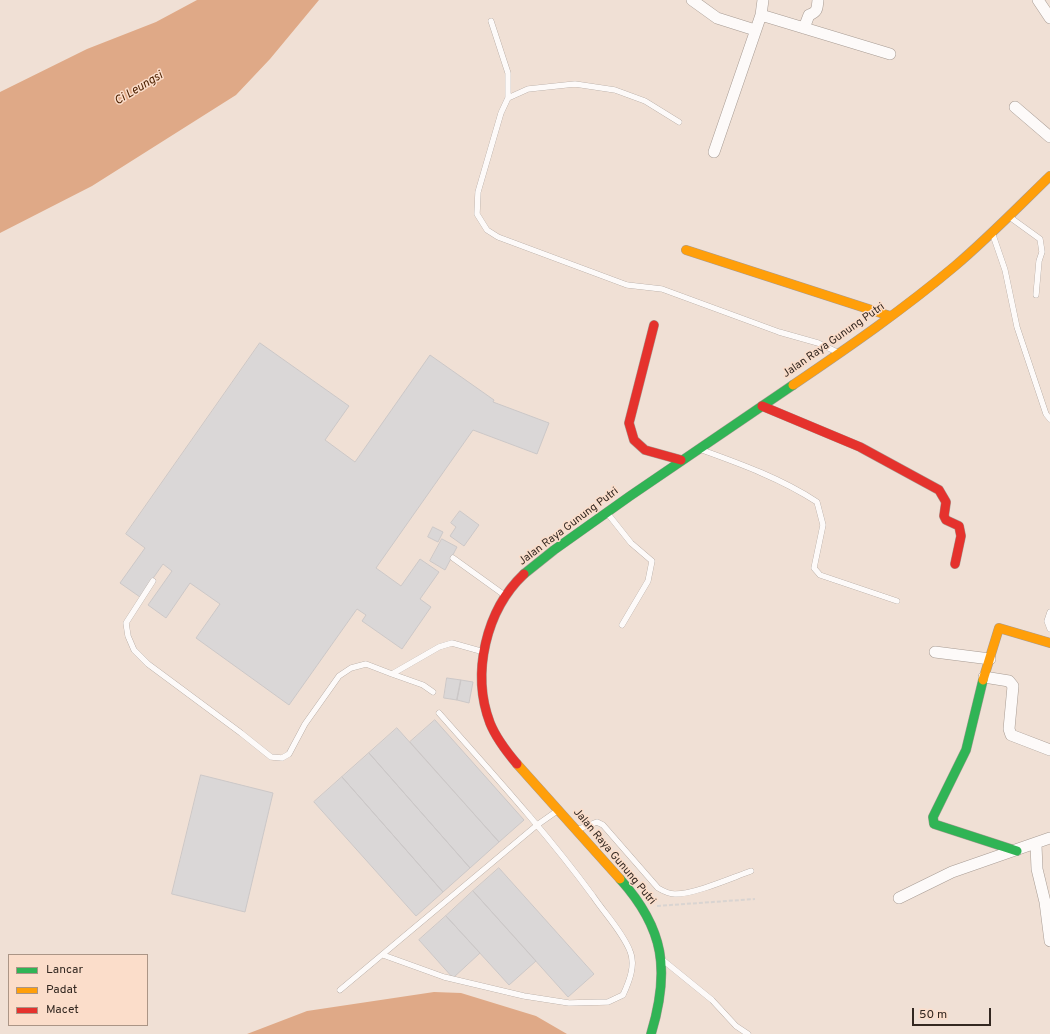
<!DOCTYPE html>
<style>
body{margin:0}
#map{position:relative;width:1050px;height:1034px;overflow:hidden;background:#f0e0d5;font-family:Overpass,sans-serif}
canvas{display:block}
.legend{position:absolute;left:8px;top:954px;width:140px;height:72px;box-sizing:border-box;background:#fbddca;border:1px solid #ab9586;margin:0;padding:5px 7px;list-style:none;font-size:12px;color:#332821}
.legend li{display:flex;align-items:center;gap:8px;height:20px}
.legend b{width:20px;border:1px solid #ab9586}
.scale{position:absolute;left:912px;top:1008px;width:79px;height:18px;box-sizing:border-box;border:2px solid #332821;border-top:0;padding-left:5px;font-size:12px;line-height:14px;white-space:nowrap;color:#332821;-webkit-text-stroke:3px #fbddca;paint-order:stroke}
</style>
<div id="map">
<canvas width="1050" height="1034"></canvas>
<ul class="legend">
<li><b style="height:5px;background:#30b455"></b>Lancar</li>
<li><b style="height:5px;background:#ff9f0a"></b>Padat</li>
<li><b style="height:5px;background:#e5322d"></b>Macet</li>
</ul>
<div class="scale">50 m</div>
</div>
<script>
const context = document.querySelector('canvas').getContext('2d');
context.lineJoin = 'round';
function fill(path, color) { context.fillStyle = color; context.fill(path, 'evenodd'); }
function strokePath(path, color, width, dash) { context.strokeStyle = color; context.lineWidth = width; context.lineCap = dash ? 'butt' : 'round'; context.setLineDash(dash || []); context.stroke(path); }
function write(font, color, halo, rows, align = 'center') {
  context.font = font + ' Overpass,sans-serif'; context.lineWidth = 3; context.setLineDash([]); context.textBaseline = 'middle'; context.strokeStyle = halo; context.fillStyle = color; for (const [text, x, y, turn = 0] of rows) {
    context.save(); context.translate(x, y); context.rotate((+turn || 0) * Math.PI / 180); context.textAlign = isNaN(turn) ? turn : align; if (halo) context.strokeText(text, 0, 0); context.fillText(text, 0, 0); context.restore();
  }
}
const water = new Path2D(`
 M197 0H319L270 59 236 95 92 186 0 233V92L87 49 156 22Z
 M434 992 461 993 536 1016 567 1034H247L307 1011Z`);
const building = new Path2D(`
 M260 343 349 406 325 440 355 462 430 355 494 400 493 402 549 423 537 454 473 430 376 568 401 586 420 559 439 572 420 599 431 607 402 649 362 621 366 615 357 609 289 705 196 638 220 604 190 583 166 618 148 605 172 571 163 564 140 597 120 583 145 548 126 534Z
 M460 511 479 525 464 546 450 536 456 527 451 523Z
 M433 527 443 532 438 542 428 537Z
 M442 539 457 547 445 570 430 561Z
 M447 678 461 680 457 700 444 698Z
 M461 680 473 682 469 703 457 700Z
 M435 720 524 820 499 842 410 742Z
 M397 728 499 842 470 868 369 753Z
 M369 753 470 868 443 892 342 777Z
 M201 775 273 793 245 912 172 894Z
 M342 777 443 892 416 916 314 802Z
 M499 868 594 974 568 997 473 891Z
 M473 891 536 961 509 985 446 916Z
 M446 916 480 953 453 978 419 940Z`);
const path = new Path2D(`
 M657 906 755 899`);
const lane = new Path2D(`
 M491 21 508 73V98L501 113 478 192 477 214 487 230 498 237 627 285 662 289 779 332 818 343 837 352
 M508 98 528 89 575 84 615 90 645 101 679 122
 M1011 218 1040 239 1042 252 1039 261 1036 295
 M993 235 1005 270 1017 327 1046 414 1050 419
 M702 450C741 464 782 479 817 502L823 525 814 568 820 575 897 601
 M608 514 631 543 652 561 648 581 622 625
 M453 558 503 594
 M153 581 126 623 128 636 134 650 148 664 241 733 271 757 282 758 289 754 305 724 339 676 351 668 366 664 392 674 439 647 452 643 484 652
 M1050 612 1047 621 1050 629
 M392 674 423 685 433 692
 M579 829 597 822 603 825 658 888C663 891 668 894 675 894 695 894 731 878 751 871
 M383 955 444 977 524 996 569 1003 608 1002 623 995C629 982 636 965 630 951 622 931 605 914 593 896 546 832 492 773 439 713
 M664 961 712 1000 736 1026 748 1034
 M340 990 537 825 557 811`);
const street = new Path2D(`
 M692 0 717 18 755 30
 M1038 0 1050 18
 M761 15 890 54
 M804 28 809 15C818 12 817 8 818 0
 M1015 107 1050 137
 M714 152 761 15 763 0
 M935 652 990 659
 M984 677 1009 681 1013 686 1009 729 1011 735 1050 750
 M1036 845 1037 869 1045 902 1050 941
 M899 898 952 872 1050 838`);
const fast = new Path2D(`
 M524 574 554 550 630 496 793 385
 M983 680 966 750 933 817 934 824 1017 851
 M620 879C665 929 670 971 651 1034`);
const slow = new Path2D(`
 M686 250 890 316
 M793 385C849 347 904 309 955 266 988 238 1019 206 1050 176
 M983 680 999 628 1050 643
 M517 764 620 879`);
const jam = new Path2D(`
 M654 325 629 423 634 440 645 450 681 460
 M762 406 860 447 939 490 946 502 944 516 946 520 959 526 961 536 955 564
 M517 764C506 751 496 738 490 723 471 673 486 610 524 574`);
const streetNames = [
 ["Jalan Raya Gunung Putri",834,341,-35],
 ["Jalan Raya Gunung Putri",569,527,-37],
 ["Jalan Raya Gunung Putri",614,857,50]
];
const waterNames = [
 ["Ci Leungsi",139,89,-31]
];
fill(water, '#dfa987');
fill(building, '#dad7d7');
strokePath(building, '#cbc7c7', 1);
strokePath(lane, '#a79b93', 6);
strokePath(street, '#a79b93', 12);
strokePath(fast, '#a79b93', 10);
strokePath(slow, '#a79b93', 10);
strokePath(jam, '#a79b93', 10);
strokePath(path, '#d9d4d1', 2, [4, 2]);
strokePath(lane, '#fdfaf9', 5.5);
strokePath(street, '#fdfaf9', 11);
strokePath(fast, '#30b455', 9);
strokePath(slow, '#ff9f0a', 9);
strokePath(jam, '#e5322d', 9);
write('11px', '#332821', '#fbddca', streetNames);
write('italic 12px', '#4d2100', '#fbddca', waterNames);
</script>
